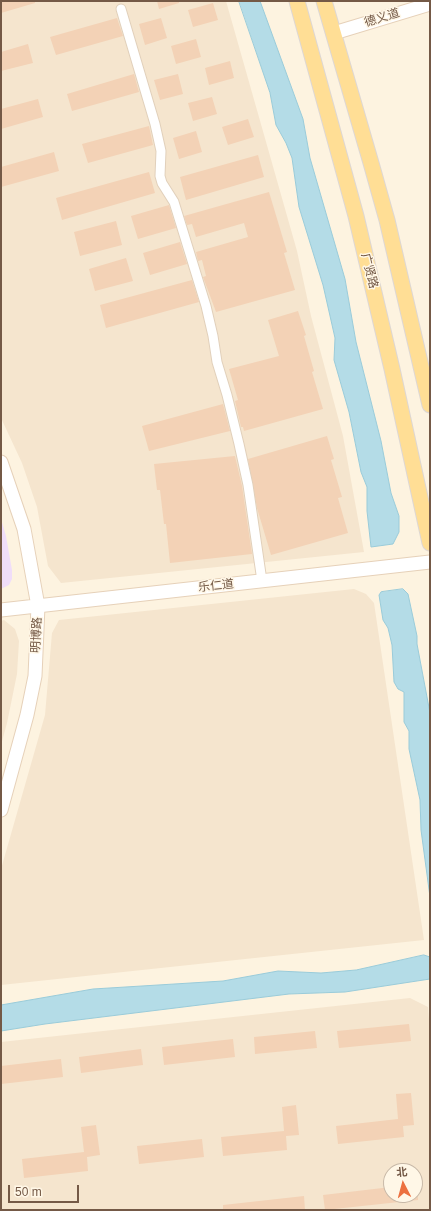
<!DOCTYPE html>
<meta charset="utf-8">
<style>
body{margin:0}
#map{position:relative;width:431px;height:1211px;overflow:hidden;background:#fdf3e0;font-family:Helvetica,"Noto Sans SC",sans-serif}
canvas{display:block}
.frame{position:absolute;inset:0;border:2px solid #745946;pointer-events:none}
.north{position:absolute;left:383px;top:1163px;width:40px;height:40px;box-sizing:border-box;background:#fff7e7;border:1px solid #c7b8a7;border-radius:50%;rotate:354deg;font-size:11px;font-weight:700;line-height:16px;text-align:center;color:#745946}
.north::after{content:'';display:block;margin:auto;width:14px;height:18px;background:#ec703f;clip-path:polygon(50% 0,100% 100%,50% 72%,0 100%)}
.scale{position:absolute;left:8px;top:1185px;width:71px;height:18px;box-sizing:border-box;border:2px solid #745946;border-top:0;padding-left:5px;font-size:12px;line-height:14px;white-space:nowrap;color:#745946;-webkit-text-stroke:3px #fff7e7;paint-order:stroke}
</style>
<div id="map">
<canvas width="431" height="1211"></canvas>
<div class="frame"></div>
<div class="north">北</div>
<div class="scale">50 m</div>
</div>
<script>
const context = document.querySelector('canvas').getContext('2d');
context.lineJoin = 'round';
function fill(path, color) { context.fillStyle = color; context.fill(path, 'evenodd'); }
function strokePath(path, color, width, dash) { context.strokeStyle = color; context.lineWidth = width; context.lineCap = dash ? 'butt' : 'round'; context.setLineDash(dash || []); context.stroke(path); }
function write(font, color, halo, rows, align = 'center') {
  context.font = font + ' Helvetica,"Noto Sans SC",sans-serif'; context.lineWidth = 3; context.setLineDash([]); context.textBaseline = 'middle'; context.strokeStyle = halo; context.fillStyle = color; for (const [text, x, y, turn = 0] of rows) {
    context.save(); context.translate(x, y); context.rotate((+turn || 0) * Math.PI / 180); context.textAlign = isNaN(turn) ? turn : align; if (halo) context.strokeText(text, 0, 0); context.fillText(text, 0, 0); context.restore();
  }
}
const residential = new Path2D(`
 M1 1H226L297 251 311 316 343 436 364 552 61 583 48 566 37 507 22 463 1 418Z
 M354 589 366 594 374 603 424 940 1 985V869L45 715 52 633 59 620Z
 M4 620 15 629 19 641 17 674 7 723 1 745V621Z
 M410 998 428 1007 430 1032V1210H1V1042ZM391 1171H415V1195H391Z`);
const education = new Path2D(`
 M1 519 6 536 12 570V579L9 585 1 589Z`);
const water = new Path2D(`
 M239 1H260L303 119 310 158 345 279 356 342 381 441 391 493 399 516V532L393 544 371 547 367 511V487L361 472 349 412 334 360 335 338 323 285 299 207 292 158 286 143 276 125 270 93Z
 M403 589 408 594 417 636V644L430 713V897L421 830 420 800 409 749V731L404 722V692L398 689 394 682 392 645 388 628 383 620 379 595 381 592Z
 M424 955 430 957V979L345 992 289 994 45 1024 1 1031V1005L93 989 223 981 278 971 321 973 356 970Z`);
const building = new Path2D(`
 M1 1H35V3L1 13Z
 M157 1H179V3L159 9Z
 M213 3 218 20 193 27 188 10Z
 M117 18 123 36 56 55 50 37Z
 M161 18 167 38 145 45 139 24Z
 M196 39 201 57 176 64 171 46Z
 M28 44 33 63 1 71V52Z
 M230 61 234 78 209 85 205 68Z
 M134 74 139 92 72 111 67 94Z
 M178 74 183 94 160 100 154 80Z
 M212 97 217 114 193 121 188 103Z
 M38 99 43 117 1 129V109Z
 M248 119 254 137 228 145 222 127Z
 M149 126 153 145 88 163 82 144Z
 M196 131 202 152 179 159 173 138Z
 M54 152 59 171 1 187V167Z
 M258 155 264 177 186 200 180 177Z
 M149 172 155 193 62 220 56 198Z
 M269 192 287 252 284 253 295 290 216 312 203 277 206 276 202 260 198 261 196 252 248 237 244 223 196 237 192 224 187 225 184 216Z
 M169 205 176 228 138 239 131 216Z
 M116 221 122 245 80 256 74 232Z
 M180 242 187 264 150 275 143 253Z
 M126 258 133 281 95 291 89 269Z
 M192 280 199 302 106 328 100 305Z
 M298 311 306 335 304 336 314 371 312 372 323 409 244 431 243 427H241L235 401 238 400 229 369 279 356 268 320Z
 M223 404 230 431 149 451 142 426Z
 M327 436 334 459 331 460 342 497 338 498 348 533 271 555 257 508 248 459Z
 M235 456 242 486 252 554 170 563 166 524H164L160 490H157L154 464Z
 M409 1024 411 1041 339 1048 337 1031Z
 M315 1031 317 1048 255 1054 254 1037Z
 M233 1039 235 1057 164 1065 162 1047Z
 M141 1049 143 1065 81 1073 79 1057Z
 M61 1059 63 1077 1 1084V1066Z
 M411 1093 414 1125 403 1126 404 1137 338 1144 336 1126 398 1119 396 1094Z
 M296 1105 299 1135 286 1136 287 1150 223 1156 221 1137 284 1131 282 1107Z
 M96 1125 100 1155 87 1157 88 1171 24 1178 22 1159 84 1152 81 1127Z
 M202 1139 204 1157 139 1164 137 1146Z
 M391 1187V1195H418V1200L325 1210 323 1195Z
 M304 1196 305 1210H223V1205Z`);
const street = new Path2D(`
 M121 9 155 124 161 151 160 176 162 183 174 202 206 306 213 336 217 362 227 395 239 444 248 485 262 581`);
const secondary = new Path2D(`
 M334 33 430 4
 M1 462 24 529 38 606 35 676 27 715 1 810
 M1 610 430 562`);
const primary = new Path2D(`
 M297 1 356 216 392 369 430 543
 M324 1 371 163 387 220 430 405`);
const streetNames = [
 ["德义道",382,18,-17],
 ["广贤路",369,271,76],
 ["乐仁道",216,586,-6],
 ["明博路",37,635,-87]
];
fill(residential, '#f5e5ce');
fill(education, '#f0ddf9');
fill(water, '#b4dce7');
strokePath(water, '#9acbd9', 1);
fill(building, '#f3d2b6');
strokePath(street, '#e1d0bb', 11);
strokePath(secondary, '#e6d1b9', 15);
strokePath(primary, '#ded7d3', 17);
strokePath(street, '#fff', 9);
strokePath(secondary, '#fff', 13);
strokePath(primary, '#ffde95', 15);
write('12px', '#745946', '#fff7e7', streetNames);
</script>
